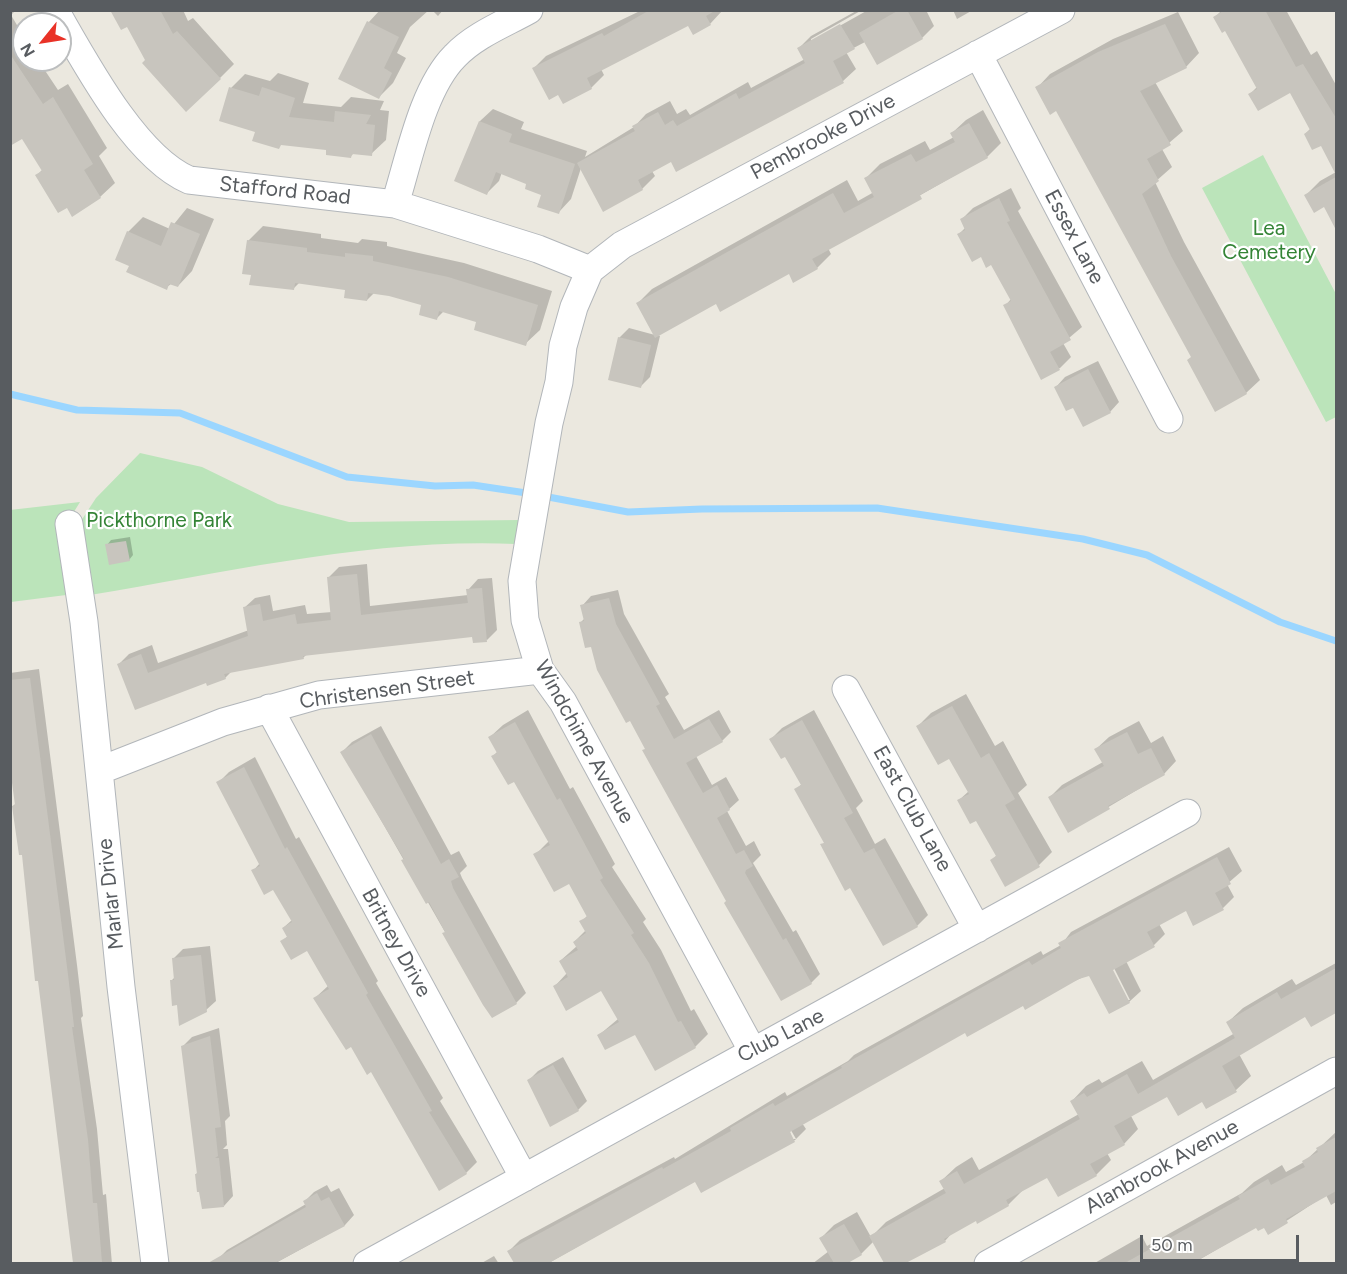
<!DOCTYPE html>
<style>
body{margin:0}
#map{position:relative;width:1347px;height:1274px;overflow:hidden;background:#ebe8df;font-family:Figtree,sans-serif}
canvas{display:block}
.frame{position:absolute;inset:0;border:12px solid #585c60;pointer-events:none}
.north{position:absolute;left:12px;top:12px;width:60px;height:60px;box-sizing:border-box;background:#fff;border:2px solid #bcbebf;border-radius:50%;rotate:240deg;font-size:16px;font-weight:700;line-height:24px;text-align:center;color:#585c60}
.north::after{content:'';display:block;margin:auto;width:21px;height:27px;background:#e93227;clip-path:polygon(50% 0,100% 100%,50% 72%,0 100%)}
.scale{position:absolute;left:1140px;top:1235px;width:159px;height:27px;box-sizing:border-box;border:3px solid #585c60;border-top:0;padding-left:8px;font-size:18px;line-height:21px;white-space:nowrap;color:#585c60;-webkit-text-stroke:4px #fff;paint-order:stroke}
</style>
<div id="map">
<canvas width="1347" height="1274"></canvas>
<div class="frame"></div>
<div class="north">N</div>
<div class="scale">50 m</div>
</div>
<script>
const context = document.querySelector('canvas').getContext('2d');
context.lineJoin = 'round';
function fill(path, color) { context.fillStyle = color; context.fill(path, 'evenodd'); }
function strokePath(path, color, width, dash) { context.strokeStyle = color; context.lineWidth = width; context.lineCap = dash ? 'butt' : 'round'; context.setLineDash(dash || []); context.stroke(path); }
function write(font, color, halo, rows, align = 'center') {
  context.font = font + ' Figtree,sans-serif'; context.lineWidth = 4.5; context.setLineDash([]); context.textBaseline = 'middle'; context.strokeStyle = halo; context.fillStyle = color; for (const [text, x, y, turn = 0] of rows) {
    context.save(); context.translate(x, y); context.rotate((+turn || 0) * Math.PI / 180); context.textAlign = isNaN(turn) ? turn : align; if (halo) context.strokeText(text, 0, 0); context.fillText(text, 0, 0); context.restore();
  }
}
const green = new Path2D(`
 M1263 155 1336 294V417L1326 422 1202 188Z
 M140 453 202 467 278 504 349 522 519 520 516 544C373 538 230 572 90 595L79 524 96 498Z
 M80 502 64 528 74 594 11 602 10 510Z`);
const shadow = new Path2D(`
 M10 10H16L11 15 24 37V60H38L58 90 68 84 107 148 99 156 115 183 100 197 67 206 37 175 43 169 22 137 10 134Z
 M112 10H183L188 21 193 18 234 64 220 78 147 61 128 25Z
 M380 10H429L410 27 397 53 406 58 393 83 378 98 368 23Z
 M432 10H443L438 16Z
 M642 10 722 11 710 24H688L601 69 604 75 591 88 564 102 559 93 534 68 546 56Z
 M858 10H862L811 39V42L868 10H926L934 26 922 38 865 42 846 52 856 69 843 81 677 170 671 160 652 171 655 176 642 189 604 210 581 168 571 199 559 212 543 194 528 183 502 172 499 181 487 193 456 180 480 121 493 109 524 122 521 129 587 151 585 157 634 127 646 114 670 101 677 114 686 109 690 115 748 82 751 88 805 59 799 48 811 36Z
 M953 10H973L957 19Z
 M1222 10H1286L1311 55 1317 51 1336 85V172L1321 144 1305 134 1311 128 1291 91 1250 94 1258 86 1226 29 1215 17Z
 M1178 12 1199 53 1186 67 1155 82 1183 131 1162 149 1172 167 1155 182 1184 242 1260 380 1246 393 1215 410 1192 356 1057 109 1037 88 1050 74 1113 39Z
 M278 73 309 83 303 103 341 107 351 97 384 101 380 110 389 111 386 140 371 154 355 152 350 157 328 149 282 144 256 131 231 88 245 74 270 81Z
 M983 110 1001 143 987 157 828 248 831 254 817 268 789 272 717 302 657 335 660 336 650 377 641 386 619 338 629 328 655 335 638 303 652 289 847 180 858 201 874 192 866 178 880 164 925 141 930 150 954 137 952 133 966 120Z
 M1336 172V227L1325 205 1306 195 1320 181Z
 M1011 188 1021 208 1018 211 1082 327 1063 343 1071 357 1060 368 1042 378 1005 306 1011 299 992 263 959 234 966 227 962 219 973 208Z
 M187 208 214 219 192 271 178 286 172 283 166 288 128 232 143 217 170 229Z
 M263 226 321 234V238L358 243 362 239 387 242V246L464 263 552 291 540 330 525 344 478 321 444 311 436 319 423 304 389 294 374 293 367 300 347 289 300 282 293 289 252 274 248 241Z
 M1098 361 1119 402 1110 412 1074 406 1056 387 1065 377Z
 M130 537 133 555 129 560 107 545 111 540Z
 M367 564 370 606 468 595V590L478 579 492 578 497 630 487 640 473 635 307 654 303 658 231 672 225 678 207 681 136 708 119 664 129 654 152 645 158 663 249 630 244 608 255 598 270 595 273 611 305 605 307 614 332 612 329 577 339 567Z
 M618 590 624 614 669 694 665 697 684 730 719 710 731 732 722 741 696 756 712 785 726 777 739 800 727 811 746 846 754 841 761 855 753 863 793 932 796 930 820 974 811 983 728 901 592 645 581 622 585 618 582 606 591 596Z
 M39 669 77 965 83 1016 81 1018 97 1129 103 1195 106 1194 112 1264H74L23 853 13 806 16 803 10 756V673Z
 M966 694 995 746 1003 741 1027 785 1018 793 1052 852 1039 865 992 860 997 855 976 819 958 801 969 791 950 757 918 726 931 713Z
 M528 710 570 789 573 787 615 864 612 867 646 919 643 922 661 950 691 1011 694 1009 708 1034 695 1047 636 1032 599 1035 618 1019 602 989 555 986 567 973 560 961 577 946 574 942 586 930 581 922 588 915 569 882 535 855 549 841 514 780 493 756 498 751 490 737 503 725Z
 M814 710 863 801 856 808 875 844 885 838 928 915 917 926 851 886 822 845 825 842 796 789 802 784 786 755 771 739 782 728Z
 M1139 721 1151 743 1163 736 1176 761 1164 774 1068 831 1050 797 1062 785 1103 762 1096 749 1109 737Z
 M381 726 451 855 459 851 467 866 460 873 462 878 526 993 516 1003 493 1016 342 752 352 742Z
 M255 757 296 839 299 837 378 981 376 983 443 1098 440 1101 477 1162 466 1173 352 1045 315 998 329 985 308 949 282 941 288 936 283 928 292 920 274 888 253 871 260 863 218 783 229 772Z
 M1229 847 1242 871 1227 884 1234 897 1223 908 1186 909 1159 924 1165 934 1154 945 1126 961 1141 991 1129 1002 1090 974 966 1031 802 1123 806 1129 795 1140 701 1191 695 1180 547 1264H516L509 1251 520 1240 674 1157 675 1159 785 1092 787 1096 848 1061 854 1055 1041 951 1043 955 1061 945 1071 932ZM1111 962 1130 1000H1127L1108 964ZM788 1125 796 1139H792Z
 M210 946 216 1001 206 1010 178 1004 171 981 175 977 173 959 183 949Z
 M1336 963V1011L1311 1025 1306 1015 1239 1054 1251 1076 1236 1090 1207 1107 1202 1100 1168 1095 1131 1116 1138 1129 1124 1144 1107 1153 1111 1160 1096 1175 1048 1176 1023 1190 1008 1205 976 1219 953 1232 945 1241 903 1264H886L874 1241 861 1254 845 1264H812L829 1251 821 1238 834 1225 857 1212 871 1237 886 1222 945 1188 941 1181 956 1167 972 1157 979 1170 1079 1114 1072 1101 1086 1086 1099 1079 1102 1083 1142 1061 1153 1080 1235 1033 1228 1022 1243 1008 1292 979 1296 985Z
 M219 1028 230 1116 225 1121 227 1145 223 1149H228L233 1196 224 1206 196 1174 198 1172 182 1047 192 1037Z
 M563 1057 587 1101 578 1110 529 1080 538 1071Z
 M1336 1132V1202L1331 1205 1326 1195 1268 1233 1264 1226H1257L1192 1264H1093L1142 1236 1147 1246 1242 1193 1254 1182 1282 1165 1286 1172 1304 1162Z
 M327 1185 331 1192 339 1188 354 1215 345 1225 274 1264H219L217 1260 227 1250 306 1204 304 1202 314 1192Z
 M494 1256 499 1264H480Z`);
const stream = new Path2D(`
 M10 394 77 410 180 413 347 477 435 486 473 485 533 494
 M543 496 628 512 702 509 877 508 1083 539 1147 555 1280 622 1336 641`);
const building = new Path2D(`
 M110 10H160L173 34 177 31 221 79 186 112 142 63 145 60 127 27 121 30Z
 M650 10H716L706 16 711 25 693 35 688 26 587 78 592 89 563 104 558 95 549 100 532 68 602 33 604 36Z
 M899 10H907L923 39 877 65 859 33Z
 M1225 10H1265L1296 67 1303 64 1336 118V175L1321 146 1312 150 1304 134 1310 130 1290 93 1258 111 1248 94 1257 89 1225 31 1222 33 1213 17Z
 M367 21 399 37 384 68 392 73 379 99 338 79Z
 M840 24 855 49 833 61 844 83 676 172 671 162 638 180 643 190 603 212 577 163 635 131 632 126 658 112 665 125 673 120 677 126 736 93 739 99 805 63 797 48Z
 M1165 24 1187 68 1140 91 1171 145 1147 159 1159 181 1142 194 1171 256 1247 394 1215 412 1187 360 1191 357 1056 111 1050 115 1035 87 1098 52Z
 M10 54 43 104 53 97 93 164 84 170 101 198 72 217 67 208 58 213 35 175 42 171 22 139 10 146Z
 M229 87 259 96 262 87 295 98 289 117 334 122 335 111 371 115 366 124 375 125 372 156 352 154 351 158 326 155V150L281 145 279 149 252 141 255 132 219 121Z
 M479 121 512 134 509 142 575 164 559 214 537 207 541 195 525 189 526 184 496 172 487 195 454 181Z
 M969 123 988 158 920 195 922 199 812 259 818 269 793 283 789 274 720 312 716 304 655 338 636 303 833 193 844 213 874 197 864 178 911 154 916 162 955 142 950 133Z
 M1336 177V230L1324 207 1314 213 1304 195Z
 M999 198 1010 221 1007 222 1071 340 1050 352 1060 370 1041 380 1003 305 1011 301 991 265 986 268 981 257 972 262 957 234 965 230 960 219Z
 M171 222 200 234 178 287 169 284 167 290 126 272 129 266 115 260 127 231 161 246Z
 M247 240 307 248V252L345 257V253L373 256V261L448 277 538 305 526 346 474 330 476 322 439 311 437 320 419 315 421 305 389 296 368 293 367 301 344 298 345 290 295 283 294 290 249 285 251 275 242 274Z
 M618 337 651 345 641 388 608 380Z
 M1088 369 1111 413 1083 427 1073 408 1066 411 1054 387Z
 M126 541 130 561 109 565 105 544Z
 M357 574 361 615 468 603 466 589 482 588 487 642 473 643 472 637 303 656 304 659 224 674 226 679 207 686 206 683 135 710 117 664 141 654 148 673 248 636 243 607 260 604 263 621 295 614 297 624 331 620 327 577Z
 M609 598 616 624 660 704 656 706 674 739 709 719 723 742 686 763 703 793 717 785 730 810 717 818 736 854 744 850 753 866 746 870 745 873 783 940 786 938 812 984 781 1001 724 903 726 901 642 750 645 749 630 721 626 723 597 670 591 647 585 648 579 622 584 621 580 605Z
 M30 678 68 975 74 1027H72L88 1140 93 1203H97L102 1263H73L38 981H35L22 855H19L12 806 15 805 10 768V680Z
 M952 706 981 758 989 753 1015 799 1005 805 1040 867 1005 887 990 860 996 856 976 821 970 824 957 800 969 794 949 759 938 765 916 726Z
 M802 720 853 813 844 818 864 853 874 848 918 927 883 946 850 888 845 891 820 844 824 843 794 789 801 785 785 757 781 759 769 739Z
 M515 722 557 800 560 798 603 878 600 880 634 933 631 935 649 963 678 1022 681 1021 696 1048 655 1071 635 1035 605 1050 597 1035 619 1022 601 991 566 1011 553 986 568 977 559 961 578 950 573 942 586 933 579 921 587 917 569 884 554 892 533 854 550 845 514 782 508 785 491 756 497 753 488 737Z
 M1127 732 1138 754 1151 748 1165 775 1108 806 1110 809 1068 833 1048 797 1104 766 1094 749Z
 M371 734 441 864 449 859 459 877 451 881 453 888 517 1004 492 1018 483 1005 442 933 445 932 429 902 426 904 401 860 404 859 340 752Z
 M244 767 285 849 287 847 368 993 366 995 432 1111 429 1112 467 1174 439 1191 371 1072 367 1075 351 1047 346 1050 313 998 329 989 307 951 291 960 280 941 287 937 282 928 292 922 273 890 264 895 251 870 260 866 216 782Z
 M1217 857 1231 884 1215 893 1224 910 1193 926 1186 911 1147 932 1155 947 1113 970 1130 1003 1109 1014 1089 976 1079 979 1025 1010 1023 1006 967 1037 965 1033 857 1094 790 1132 795 1142 701 1193 695 1182 549 1263H514L507 1251 662 1167 663 1169 731 1131 730 1128 773 1103 775 1106 842 1068 841 1066 1029 961 1032 965 1061 948 1058 943Z
 M201 955 207 1012 179 1026 177 1005 172 1006 170 980H174L172 958Z
 M1336 968V1013L1311 1027 1305 1017 1222 1066 1237 1092 1206 1109 1202 1102 1178 1116 1167 1097 1114 1126 1125 1145 1090 1164 1097 1176 1058 1197 1047 1178 1006 1200 1009 1206 977 1224 976 1221 944 1239 946 1242 906 1263H884L869 1236 946 1193 939 1181 957 1171 964 1184 1080 1119 1070 1101 1084 1093 1087 1097 1127 1074 1138 1094 1235 1038 1226 1022 1277 992 1281 999Z
 M210 1036 221 1127 215 1128 218 1156 215 1158H219L224 1207 202 1209 199 1192H197L195 1174H197L181 1046Z
 M553 1065 579 1111 550 1127 527 1080Z
 M1336 1137V1191L1286 1219 1288 1223 1268 1235 1264 1228 1258 1231 1256 1228 1193 1263H1125L1240 1199 1238 1196 1268 1179 1271 1185 1305 1167 1302 1161 1318 1152 1316 1148Z
 M317 1193 321 1201 329 1197 345 1226 275 1263H208L306 1207 303 1201Z
 M844 1224 862 1255 848 1263H834L819 1238Z`);
const minor = new Path2D(`
 M55 10C85 62 135 157 189 180L395 204 538 249 590 270
 M978 54 1169 419
 M395 204C409 160 422 89 455 56 475 35 504 24 529 10
 M69 524 84 622 121 987 155 1264
 M846 689 977 929
 M269 708 524 1178
 M101 770 223 722 319 695 540 670
 M752 1050 563 702 540 670 525 620 522 581 549 423 559 382 563 346 574 307 590 270 622 245 1061 10
 M367 1264 1187 813
 M988 1264 1336 1071`);
const streetNames = [
 ["Pembrooke Drive",823,137,-28],
 ["Stafford Road",285,191,6],
 ["Essex Lane",1074,237,62],
 ["Christensen Street",387,690,-8],
 ["Windchime Avenue",584,742,61],
 ["East Club Lane",912,809,61],
 ["Marlar Drive",111,894,-96],
 ["Britney Drive",396,943,61],
 ["Club Lane",781,1036,-27],
 ["Alanbrook Avenue",1162,1167,-29]
];
const parkNames = [
 ["Lea",1269,229],
 ["Cemetery",1269,253],
 ["Pickthorne Park",159,521]
];
fill(green, '#bbe4ba');
fill(shadow, '#0003');
strokePath(stream, '#9bd6ff', 7);
fill(building, '#c8c5be');
strokePath(minor, '#b2b6ba', 29);
strokePath(minor, '#fff', 27);
write('21px', '#585c60', '#fff', streetNames);
write('21px', '#348436', '#fff', parkNames);
</script>
